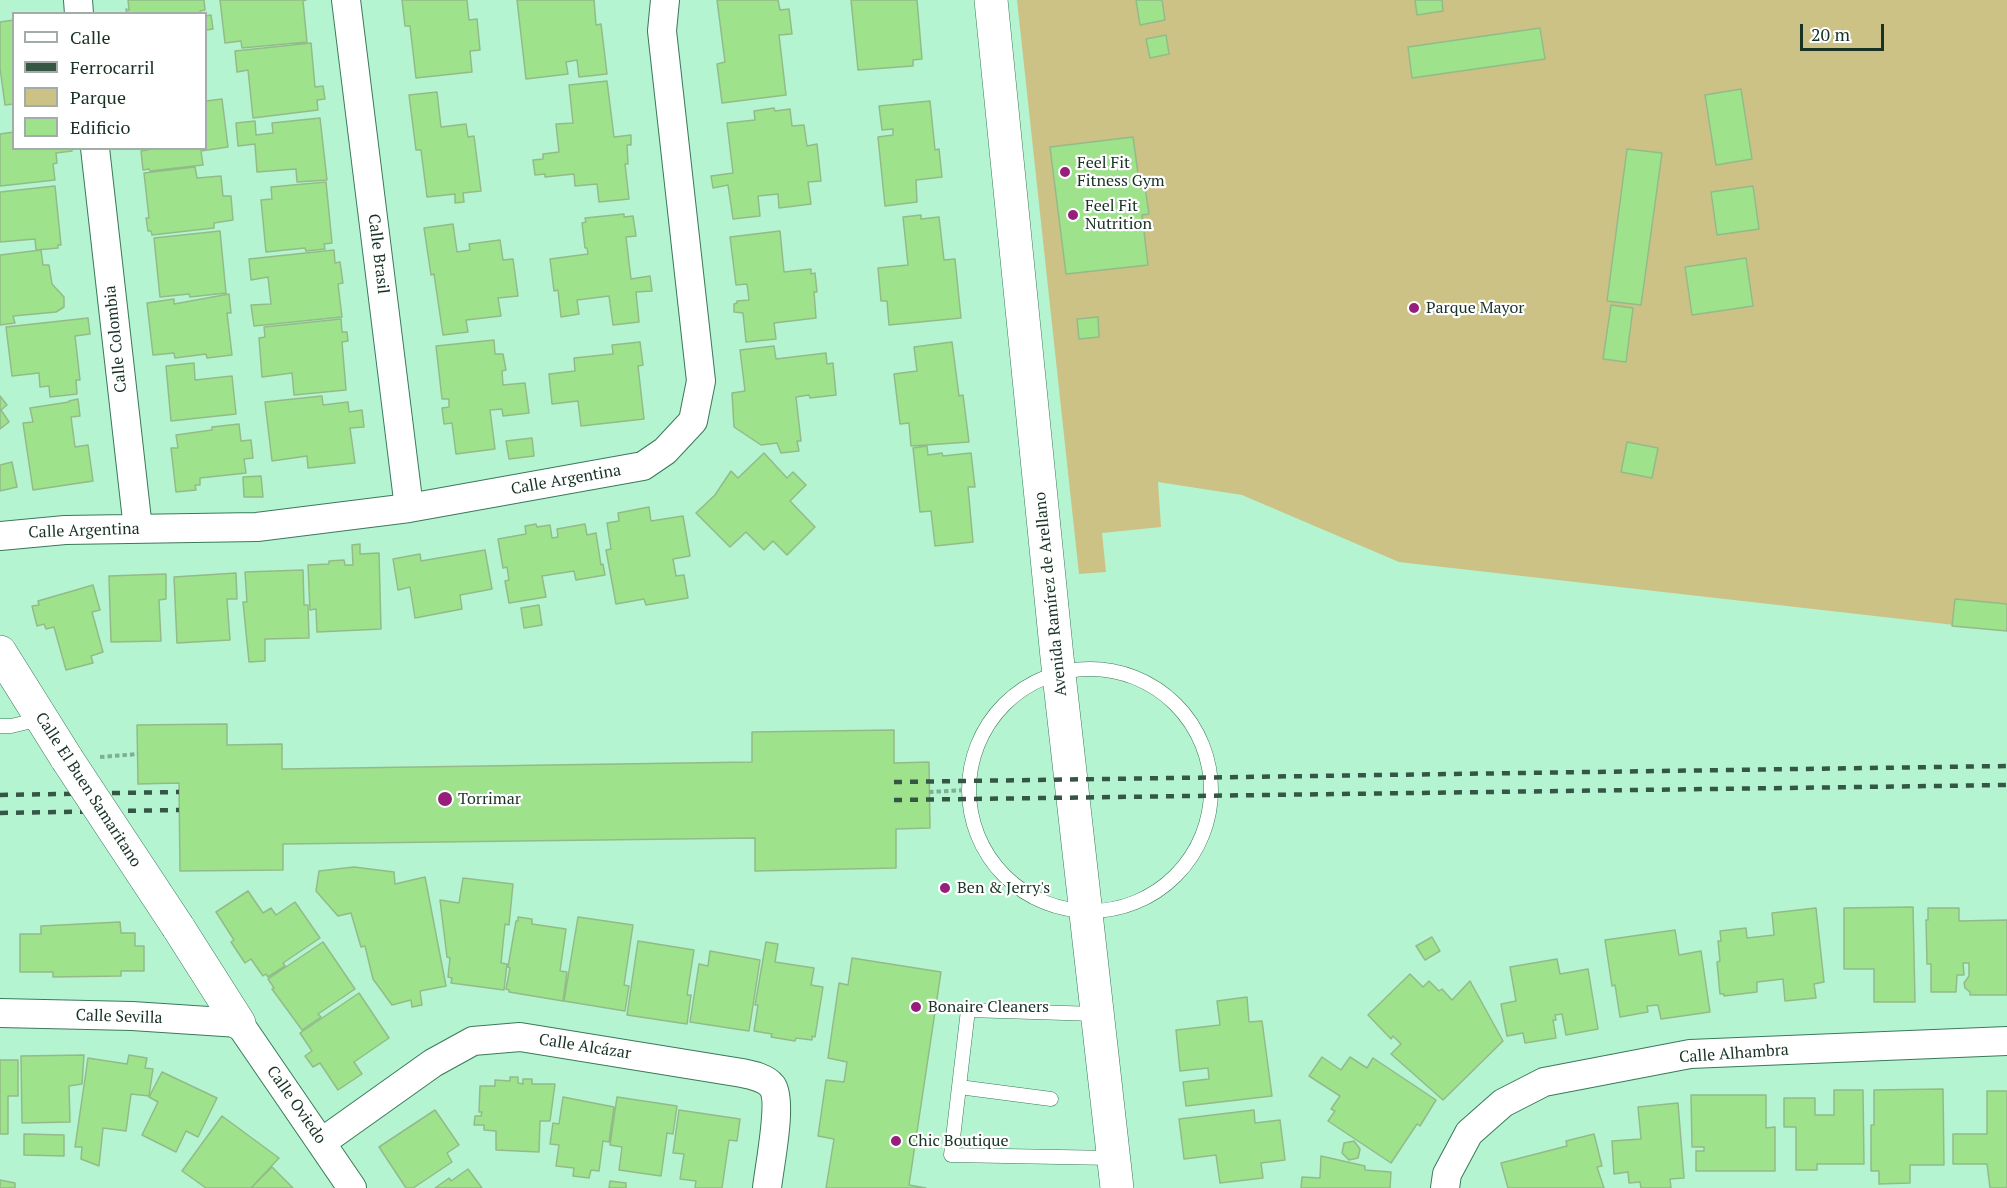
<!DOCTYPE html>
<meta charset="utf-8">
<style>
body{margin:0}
#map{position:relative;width:2007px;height:1188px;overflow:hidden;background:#b4f4d0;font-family:"PT Serif",serif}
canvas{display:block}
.legend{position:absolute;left:12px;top:12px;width:195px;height:138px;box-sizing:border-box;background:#fff;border:2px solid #a3ada7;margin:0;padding:8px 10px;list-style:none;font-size:18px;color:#183224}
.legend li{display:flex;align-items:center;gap:12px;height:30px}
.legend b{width:30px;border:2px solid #a3ada7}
.scale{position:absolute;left:1800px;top:24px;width:84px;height:27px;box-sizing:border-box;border:3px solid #183224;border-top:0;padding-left:8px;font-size:18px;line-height:21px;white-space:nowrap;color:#183224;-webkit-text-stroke:4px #fff;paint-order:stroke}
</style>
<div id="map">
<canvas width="2007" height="1188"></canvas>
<ul class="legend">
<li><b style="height:8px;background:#fff"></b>Calle</li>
<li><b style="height:8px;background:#355644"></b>Ferrocarril</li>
<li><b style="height:16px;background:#ccc285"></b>Parque</li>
<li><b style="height:16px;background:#9ee28c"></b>Edificio</li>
</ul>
<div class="scale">20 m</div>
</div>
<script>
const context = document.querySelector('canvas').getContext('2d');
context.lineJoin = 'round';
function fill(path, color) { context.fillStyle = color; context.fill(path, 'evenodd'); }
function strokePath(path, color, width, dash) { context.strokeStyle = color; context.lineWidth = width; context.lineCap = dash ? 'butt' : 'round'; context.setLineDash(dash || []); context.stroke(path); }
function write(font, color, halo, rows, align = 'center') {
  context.font = font + ' "PT Serif",serif'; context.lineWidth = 4.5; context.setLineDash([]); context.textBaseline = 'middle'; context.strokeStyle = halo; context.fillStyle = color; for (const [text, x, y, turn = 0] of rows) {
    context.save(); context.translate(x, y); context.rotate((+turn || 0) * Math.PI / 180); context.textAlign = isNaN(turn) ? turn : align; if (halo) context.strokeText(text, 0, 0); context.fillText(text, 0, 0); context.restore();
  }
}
const green = new Path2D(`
 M1017 0H2007V631L1399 562 1242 495 1158 482 1161 527 1102 533 1106 572 1079 574Z`);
const building = new Path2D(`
 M128 0H204L205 10 200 11 201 14H127L126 9 129 10Z
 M220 0H306L303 1 307 42 242 48 241 41 225 43Z
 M402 0H467L469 20 477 19 480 50 470 51 472 72 416 78 410 26H405Z
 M517 0H594L596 25 601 24 607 74 579 77 577 60 566 62 568 74 526 79Z
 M717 0H778L780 10 789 9 792 34 779 35 786 95 722 103 717 64 725 62Z
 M851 0H917L922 59 913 60V66L858 70Z
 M1136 0H1162L1165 20 1140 25Z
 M1415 0H1442L1443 11 1417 15Z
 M211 15 213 29 206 30V16Z
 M14 20V104L5 105 0 68V22Z
 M1540 28 1545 59 1412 78 1408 47Z
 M1166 35 1169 54 1150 58 1146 39Z
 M311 43 315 87 323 86 325 99 317 100 318 110 253 118 248 70 237 72 235 51Z
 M607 81 614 137 631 135V145H627L628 164H625L629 199 599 202 597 184 575 186 574 174 545 177V174L535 175 533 160 543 159V154L559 152 556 124 573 123 569 85Z
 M1741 89 1752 159 1716 165 1705 95Z
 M437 92 441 127 466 124 468 137 474 136 481 191 463 193 464 202 455 203V194L427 197 421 150H416L409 95Z
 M222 99 228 147 201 151 203 165 150 171 149 169 143 170 141 151 148 150V148H206V101Z
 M930 101 935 150 939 149 942 177 916 180 917 202 885 206 878 137 893 135V129L882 130 879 106Z
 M774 108 775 111 790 109 792 126 804 125 807 146 817 144 821 181 808 182 811 204 779 208 778 194 758 196 760 216 733 219 728 185 713 188 711 176 733 173 727 123 755 120 754 111Z
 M320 118 327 180 297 182 296 169 257 172 255 144 238 146 236 123 255 121 256 135 273 133 272 123Z
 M14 132V148H72V151L56 153 57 163 53 164 55 180 0 186V134Z
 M1133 137 1140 188 1145 187 1149 214 1142 215 1148 265 1066 274 1050 147Z
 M1627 149 1662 153 1641 305 1607 301Z
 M195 167 197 178 221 176 223 196H231L233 220 214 223V228L152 235 151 231H148L146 218H149L144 173Z
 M326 182 332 243 324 244 325 249 306 251 305 248 266 252 261 200 272 199 271 187Z
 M55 186 61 245H58V248L36 250 35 239 0 242V192Z
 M1753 186 1759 229 1717 235 1711 192Z
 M624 214V217L633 216 636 236 626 237 631 279 650 276 652 291 636 292 639 322 613 325 609 296 577 300 579 314 561 317 558 290 554 291 550 259 588 254 587 248H585L582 223 586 222 585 218Z
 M921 215V219L939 217 944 260 955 259 961 318 889 325 887 301H881L878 268 908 265 903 217Z
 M453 224 457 252 470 250 469 244 500 240 503 260 513 259 518 296 498 298 501 316 466 320 468 332 443 335 434 274 431 275 424 228Z
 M220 231 226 293 190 297 189 294 160 297 154 238Z
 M780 231 784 272 811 269V274L815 273 817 292H814L816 318 774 323 776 339 746 342 743 313 734 312V304L737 303V301L749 300 747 284 736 285 730 237Z
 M41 250 43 265H49L52 284 64 297V307L56 312 13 316 15 323 0 325V255Z
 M334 250 335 263 340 262 343 283 338 284 342 317 254 326 251 305 271 304 268 277 251 280 249 259Z
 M1746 258 1753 306 1692 315 1685 267Z
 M229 294 231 313H227L232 355 207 358 206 354 175 358 174 353 153 355 147 303 174 299V304Z
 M1611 305 1633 308 1626 362 1603 359Z
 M1098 317 1099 337 1079 339 1077 319Z
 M88 318 90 334 75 336 80 380H76L77 394 50 397 49 386 40 387 39 373 12 376 6 327Z
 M341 319 342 332H347L348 341 342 342 346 390 294 395 292 373 262 377 259 338 265 337 264 327Z
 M494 340 495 354H503L506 370 502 371 503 385 525 383 529 413 503 416 502 409 490 410 495 449 456 454 452 423 444 424 442 408 449 407V399H442L436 346Z
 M640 342 643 365 638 366 644 419 581 426 578 401 552 404 549 374 575 371 574 358 613 354 612 345Z
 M952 342 959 396 963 395 969 442 911 446 909 423 900 424 894 374 917 371 914 347Z
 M774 346 776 359 826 353 827 364 833 363 836 395 810 398 809 395 796 397 801 441H797L799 451 781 453 777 443 761 445 734 427 732 393 745 391 740 350Z
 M194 363 195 380 232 376 236 414 171 421 166 366Z
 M0 396 7 405 1 410 9 422 0 429Z
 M322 396 323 405 348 402 349 412 362 410 364 427 350 428 355 463 308 468 307 456 272 461 265 402Z
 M78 399 80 416 71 417 75 447 88 445 93 481 33 490 23 423 33 422 30 408 69 402V401Z
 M239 424 241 441 251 440 253 458 244 459 246 473 200 478V485H195L196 490 176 492 171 448H178L176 435 212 430V427Z
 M532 438 534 456 509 459 506 441Z
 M1627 442 1658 448 1652 478 1621 472Z
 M927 446 928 455 942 453 943 456 971 453 975 487H968L973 542 935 546 931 511 920 512 913 448Z
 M764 453 787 478 793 472 806 485 790 501 815 527 787 555 773 541 764 550 746 532 730 547 696 513 715 495 731 471 738 478Z
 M12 462 17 487 0 491V465Z
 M261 476 263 497H244L243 477Z
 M649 507 651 521 683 516 690 556 673 559 676 576 684 575 688 598 646 605 644 599 616 604 606 550 611 549 607 523 619 521 618 513Z
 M536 524 537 527 550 525 552 538 558 537 557 529 585 524 587 535 596 533 601 565 603 564 605 575 576 580 574 571 542 576 546 597 509 603 505 581 509 580 507 567 503 568 498 539 526 534 525 526Z
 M360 544V554L379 553 381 629 317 632 316 609 310 610 308 565 329 564V561L344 560 345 565H353L352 545Z
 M485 550 492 589 460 595 462 609 415 618 410 587 398 590 393 559 420 554 421 561Z
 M303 570 304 605H308L309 638 265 639V661L249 662 243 602H247L245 572Z
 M236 573 237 599H227L230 640 177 643 174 577Z
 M166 574V599L159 600 161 641 111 642 109 576Z
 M93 585 100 610 92 612 103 652 91 656 93 663 66 670 54 627 46 629 44 624 37 626 32 606 39 605 38 601Z
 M1955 599 2007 604V631L1952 626Z
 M539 605 542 625 524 628 521 608Z
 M227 724V745L282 744V769L752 762V732L894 730V763L929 762 930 828 896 829V868L755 871V838L283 844V870L180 871 179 783 138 784 137 725Z
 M354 867 394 872 395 884 425 877 446 986 420 991 422 1005 412 1007 411 1000 392 1005 373 979 365 946 361 947 351 913 338 916 316 891 319 871Z
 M463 878 513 884 509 925 505 924 501 963 507 964 504 990 451 983 452 978 448 977 450 958 447 957 440 900 459 903Z
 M248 891 263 913 271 908 276 915 295 902 320 938 283 963 285 966 268 977 266 974 263 976 251 959 245 963 231 942 234 940 216 912Z
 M1913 907 1915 1002H1874V969H1844V908Z
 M1816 908 1824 982 1814 984 1816 998 1785 1001 1783 979 1757 982V992L1724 996V994H1720L1717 962 1720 961 1718 941H1721L1720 931 1746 928 1747 938 1774 935 1772 913Z
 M1928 908H1959V921L2007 920V995H1970V992L1965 988 1964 983 1969 976V963H1963L1964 975H1957L1956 992H1931V964H1927L1926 920H1928Z
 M518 917 532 919V924L566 929 560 971 567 972 563 1001 509 992V990L506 989 510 968 508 967 516 921H518Z
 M578 917 633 925 624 985 629 986 625 1011 564 1001Z
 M120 922 121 933H135V946H144V971H121V976L53 977V972H20V934H41V926Z
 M1675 930 1679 955 1701 951 1710 1012 1661 1019 1658 1005 1647 1006 1648 1012 1620 1017 1615 985 1612 986 1605 940Z
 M1432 937 1440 951 1425 960 1416 946Z
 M638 941 694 950 687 995H691L687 1024 627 1015Z
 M323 942 355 989 318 1014 321 1017 302 1030 272 989 274 988 268 979Z
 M766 942 778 944 775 962 814 968 811 985 823 987 815 1037 812 1036V1040L796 1038 795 1041 771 1037 772 1034 754 1031 758 1005H755Z
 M710 951 760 960 749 1031 690 1022 699 964 708 966Z
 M852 958 941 972 909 1185 926 1188H826L834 1139 818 1136 826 1080 844 1082 847 1062 828 1058 839 983 848 985Z
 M1557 959 1560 974 1588 969 1598 1029 1566 1035 1562 1014 1555 1015 1556 1020H1553L1556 1038 1525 1043 1523 1033 1507 1036 1501 1004 1516 1001 1510 967Z
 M1410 974 1423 987 1429 981 1439 991 1442 989 1452 1000 1470 981 1503 1041 1443 1100 1391 1054 1401 1044 1393 1036 1391 1039 1368 1015Z
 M359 993 389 1038 354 1062 362 1074 338 1090 320 1063 313 1067 305 1056 312 1051 300 1033Z
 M1247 997 1249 1022 1262 1021 1272 1096 1186 1106 1183 1082 1209 1079 1208 1068 1180 1071 1176 1030 1220 1025 1217 1001Z
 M84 1055 82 1084 69 1086 70 1122 22 1123 21 1056Z
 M129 1055 147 1058 145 1068 153 1069 149 1096 131 1094 126 1131 103 1128 99 1166 81 1159 82 1147H75L88 1058 127 1064Z
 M1322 1057 1341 1070 1350 1057 1367 1068 1373 1058 1436 1100 1420 1126 1417 1124 1391 1163 1328 1121 1335 1111 1331 1109 1340 1096 1309 1076Z
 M0 1060H18V1096H8V1134H0Z
 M162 1072 217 1098 198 1137 186 1131 176 1152 142 1135 158 1102 149 1097Z
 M510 1077H518V1083L523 1084V1079H532V1084H555L550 1121H540L539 1152 496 1150V1131L484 1130V1125H474L475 1116H481L482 1112H479L480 1086H495V1080L510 1081Z
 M1943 1089 1944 1165H1910V1183L1879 1184V1171H1871V1125H1874V1090Z
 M1834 1090H1863L1864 1164H1817V1170H1796V1127H1784V1098H1815V1115H1834Z
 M1987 1091H2007V1188H1990L1987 1164H1953V1134H1987Z
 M1691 1095H1766V1128L1775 1127V1171H1696V1151H1704V1147H1692Z
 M563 1097 614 1107 609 1142 603 1141 599 1171 591 1170 589 1178 573 1176 574 1168 556 1166 559 1145 550 1144 553 1123 559 1124Z
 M617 1097 677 1106 673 1134 667 1133 661 1176 619 1170 622 1147 610 1145Z
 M1678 1103 1684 1178 1670 1179 1671 1188H1641L1640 1182 1629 1183 1628 1172 1614 1174 1612 1141 1641 1139 1638 1107Z
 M435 1110 459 1145 447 1153 452 1162 413 1188H406L379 1147Z
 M679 1110 740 1119 737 1141 729 1140 722 1188H695L696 1181 680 1179 684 1154 673 1153Z
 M1254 1110 1255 1123 1280 1120 1285 1160 1261 1163 1263 1178 1220 1183 1216 1155 1184 1159 1179 1119Z
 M222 1116 279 1158 251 1188H206L182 1171Z
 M24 1134 64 1135V1156L24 1155Z
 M1594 1134 1602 1166 1597 1167 1604 1188H1508L1501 1163 1567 1146 1566 1141Z
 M1354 1141 1360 1149 1358 1158 1349 1160 1342 1153 1344 1143Z
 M1321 1156 1365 1166V1170L1391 1172 1390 1188H1301L1302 1177 1320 1178Z
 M272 1167 293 1188H251Z
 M468 1169 482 1188H435L449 1178 451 1181Z
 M0 1180 15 1183V1188H0Z
 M610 1181 626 1183V1188H609Z`);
const path = new Path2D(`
 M100 757 138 754
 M929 792 968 790`);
const service = new Path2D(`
 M969 790a121 121 0 1 1 242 0a121 121 0 1 1-242 0Z
 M0 726H11L41 719
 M1097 1014 968 1010 951 1155 1113 1158
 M959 1087 1051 1099`);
const minor = new Path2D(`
 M78 0 79 14
 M346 0 409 508
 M95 148 138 529
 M0 536 65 530 257 527 409 508 643 466 665 451 693 421 701 381 662 31 665 0
 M0 1013 132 1016 239 1023 352 1188
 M322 1142 433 1063 473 1041 520 1037 742 1073C752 1075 766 1078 772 1086 783 1101 769 1168 767 1188
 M1445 1188 1447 1174 1469 1133 1503 1103 1544 1082 1690 1054 2007 1041`);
const tertiary = new Path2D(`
 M991 0 1057 657 1117 1188
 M0 652 67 759
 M178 927 239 1023`);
const rail = new Path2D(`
 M894 782 2007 766
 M0 795 179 792
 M894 800 2007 785
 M0 813 179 810`);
const tertiaryBridge = new Path2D(`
 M67 759 178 927`);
const markers = [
 [1065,172,6,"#961f7b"],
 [1073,215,6,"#961f7b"],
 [1414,308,6,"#961f7b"],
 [445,799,8,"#961f7b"],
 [945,888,6,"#961f7b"],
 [916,1007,6,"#961f7b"],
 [896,1141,6,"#961f7b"]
];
const poiNames = [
 ["Feel Fit",1077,163],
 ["Fitness Gym",1077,181],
 ["Feel Fit",1085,206],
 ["Nutrition",1085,224],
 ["Parque Mayor",1426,308],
 ["Torrimar",458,799],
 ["Ben & Jerry's",957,888],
 ["Bonaire Cleaners",928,1007],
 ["Chic Boutique",908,1141]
];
const streetNames = [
 ["Calle Brasil",378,254,83],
 ["Calle Colombia",116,339,-96],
 ["Calle Argentina",566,480,-10],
 ["Calle Argentina",84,531,-2],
 ["Avenida Ramírez de Arellano",1051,594,-96],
 ["Calle El Buen Samaritano",88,790,57],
 ["Calle Sevilla",119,1017,2],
 ["Calle Alcázar",585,1047,9],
 ["Calle Alhambra",1734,1054,-4],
 ["Calle Oviedo",296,1105,55]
];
fill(green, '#ccc285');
fill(building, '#9ee28c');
strokePath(building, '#93bb89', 1.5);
strokePath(service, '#3b7959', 15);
strokePath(minor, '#3b7959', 30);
strokePath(tertiary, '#3b7959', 34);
strokePath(path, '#7db093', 4, [4.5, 3]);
strokePath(service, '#fff', 14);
strokePath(minor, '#fff', 28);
strokePath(tertiary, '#fff', 33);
strokePath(rail, '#355644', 4.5, [8, 8]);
strokePath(tertiaryBridge, '#3b7959', 34, []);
strokePath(tertiaryBridge, '#fff', 33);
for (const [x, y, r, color] of markers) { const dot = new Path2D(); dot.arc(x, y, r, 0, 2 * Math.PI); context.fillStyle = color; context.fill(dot); strokePath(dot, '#fff', 2); }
write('16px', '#183224', '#fff', poiNames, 'left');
write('16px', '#183224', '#fff', streetNames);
</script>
